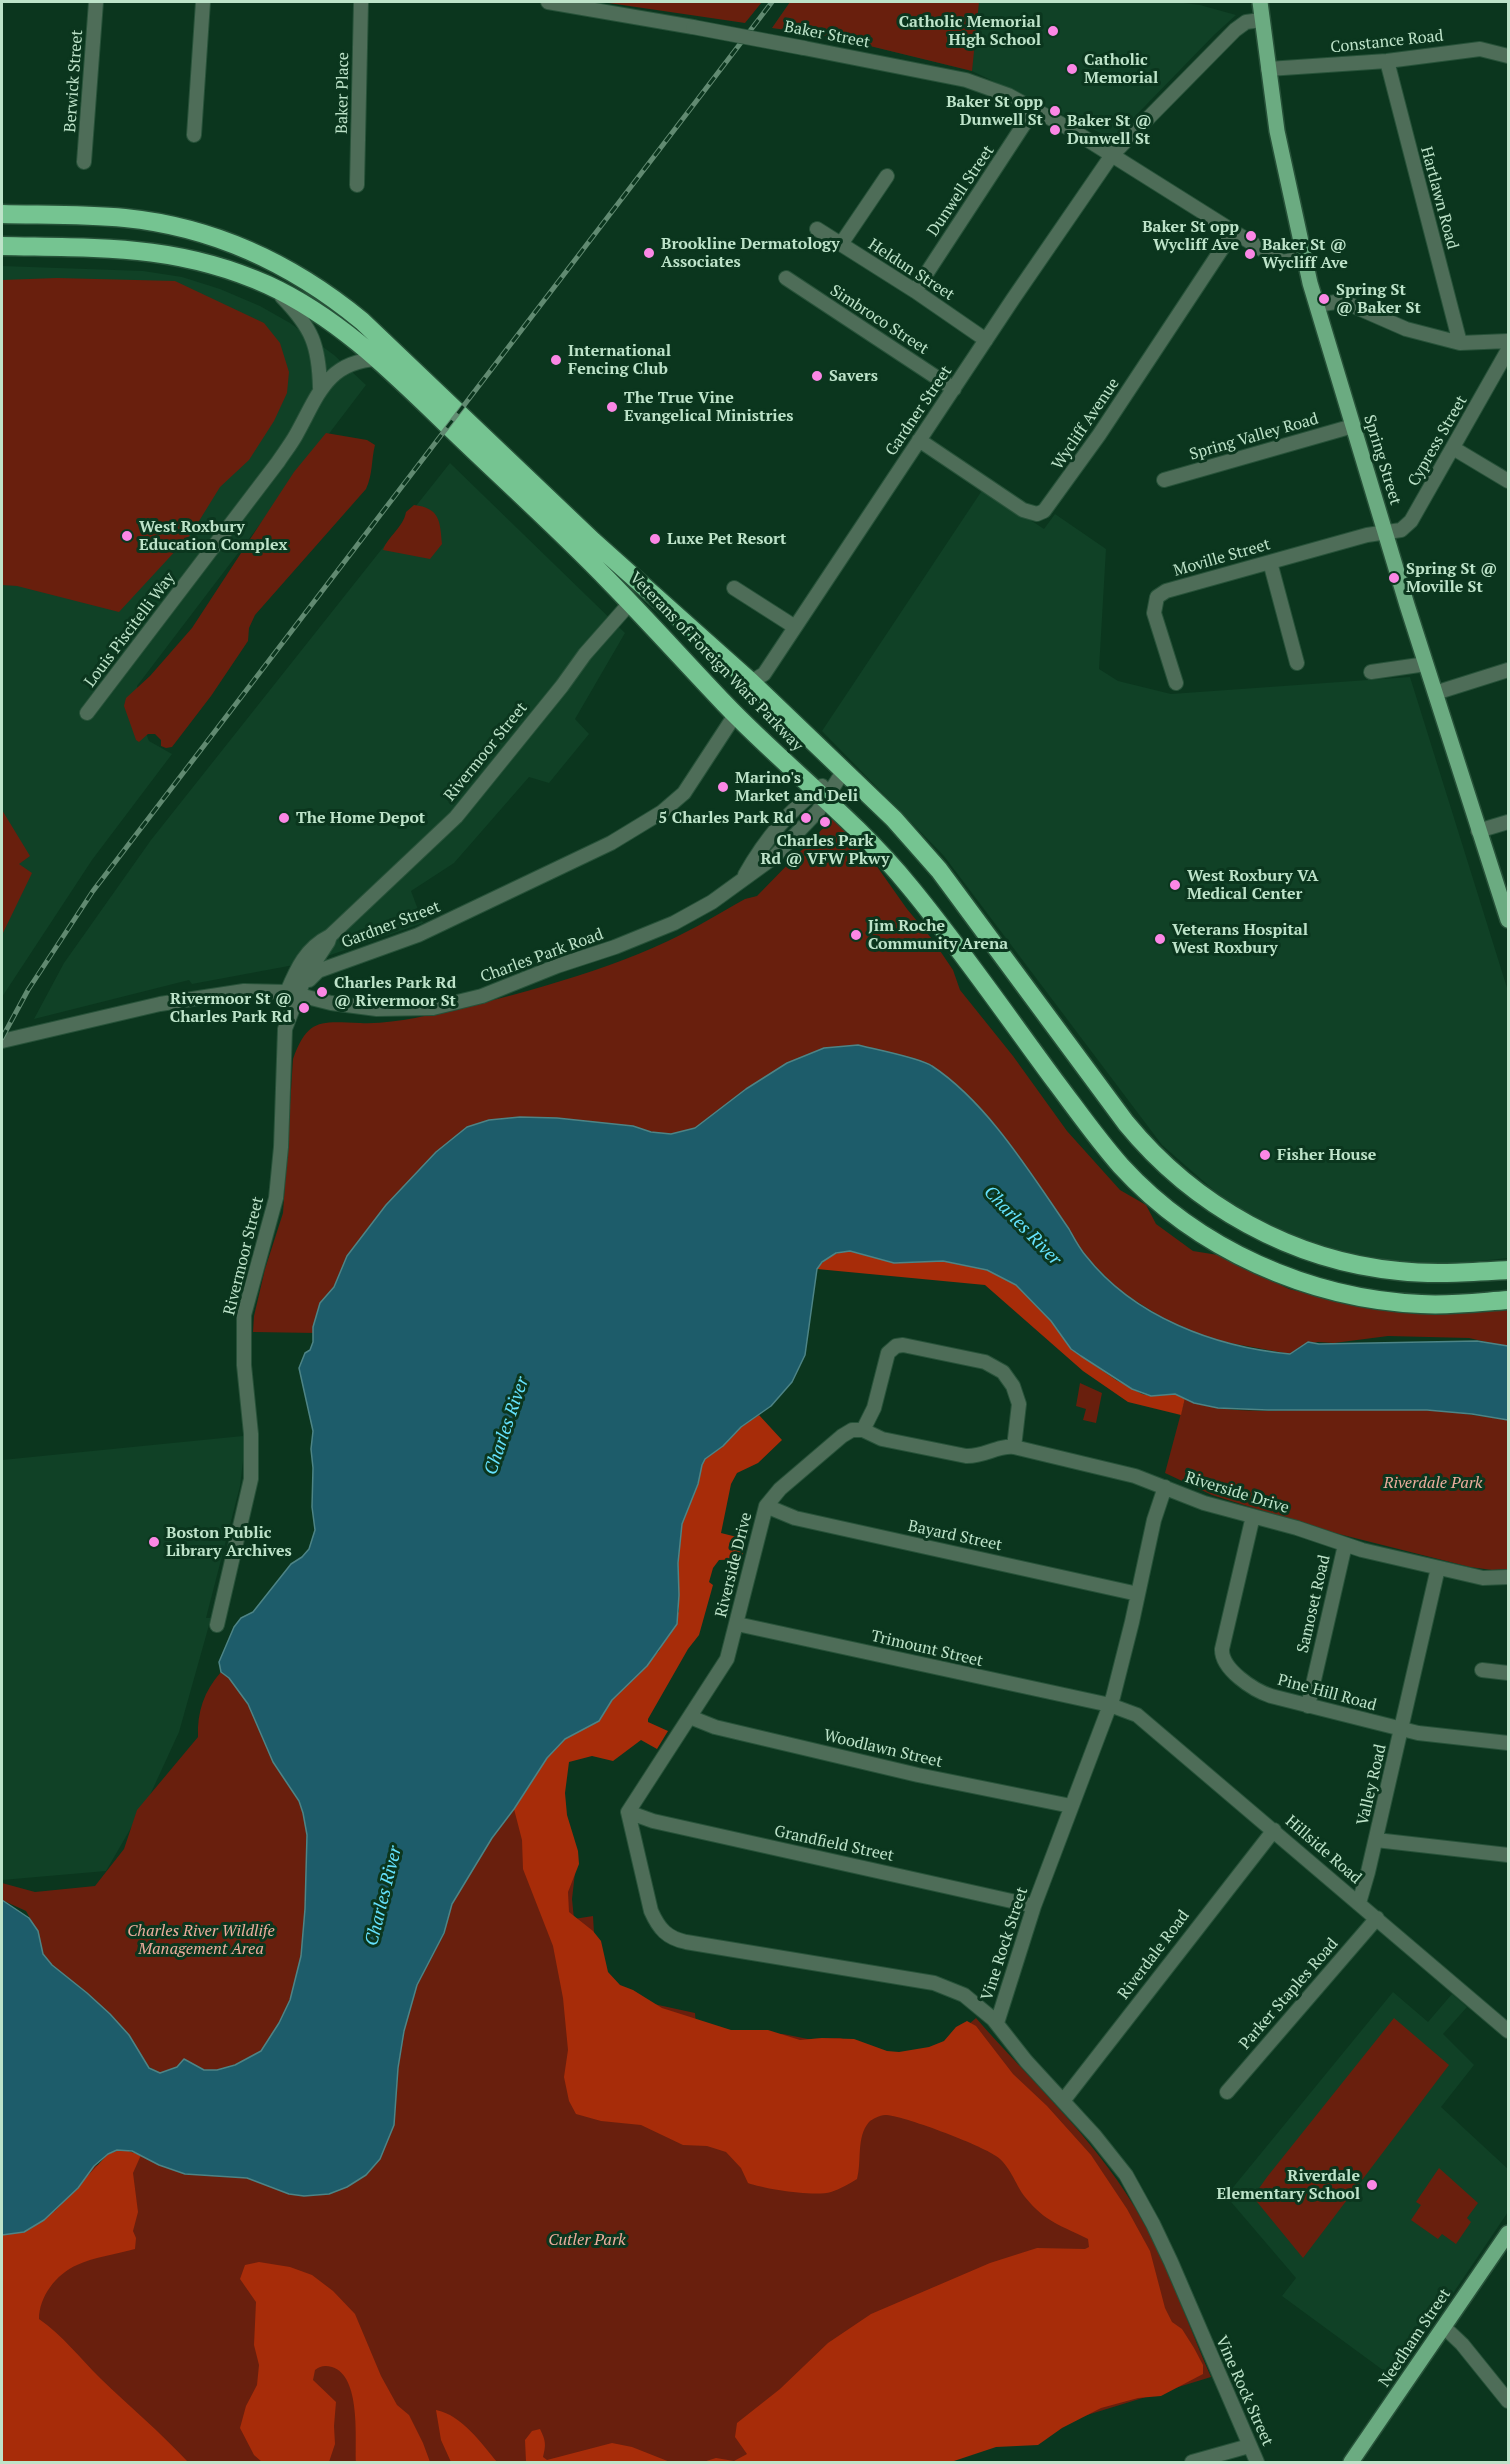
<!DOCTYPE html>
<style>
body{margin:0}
#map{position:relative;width:1510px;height:2464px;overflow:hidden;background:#0b361e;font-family:"PT Serif",serif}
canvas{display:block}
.frame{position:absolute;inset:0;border:3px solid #bde3c9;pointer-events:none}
</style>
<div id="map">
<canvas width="1510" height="2464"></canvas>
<div class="frame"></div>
</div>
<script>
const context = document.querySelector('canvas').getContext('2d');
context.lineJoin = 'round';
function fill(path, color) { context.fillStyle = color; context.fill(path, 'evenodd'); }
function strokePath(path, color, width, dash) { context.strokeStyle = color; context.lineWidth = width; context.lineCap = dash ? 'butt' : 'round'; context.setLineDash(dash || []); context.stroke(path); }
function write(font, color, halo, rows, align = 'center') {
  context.font = font + ' "PT Serif",serif'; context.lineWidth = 6; context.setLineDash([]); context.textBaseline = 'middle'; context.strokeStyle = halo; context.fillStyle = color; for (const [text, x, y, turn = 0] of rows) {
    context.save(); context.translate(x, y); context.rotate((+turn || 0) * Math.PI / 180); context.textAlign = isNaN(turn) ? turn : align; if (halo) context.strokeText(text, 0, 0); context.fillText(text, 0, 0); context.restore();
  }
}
const built = new Path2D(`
 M790 2H1176L1200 5 1236 15 1214 35 1113 139 972 71 829 36 772 28Z
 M2 266 143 271 182 277 220 289 260 306 290 323 334 355 366 385 137 686 142 723 149 741 172 754 92 860 2 997Z
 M450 463 625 633 575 719 589 734 549 783 529 777 454 863 411 891 423 923 310 962 192 984 189 980 34 1019 64 963 151 840Z
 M983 489 1044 529 1055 514 1106 549 1099 669 1118 681 1171 694 1410 677 1508 991V1258L1450 1264 1396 1263 1362 1256 1323 1247 1275 1228 1226 1201 1162 1145 944 856 822 731Z
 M243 1436V1461L240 1486 206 1618H211L179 1732 150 1795 106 1871 2 1880V1460Z
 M1393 1992 1428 2022 1452 1994 1467 2007 1443 2034 1474 2065 1441 2107 1508 2169V2212L1395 2379 1282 2296 1296 2278 1226 2196Z`);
const green = new Path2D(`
 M602 2H762L745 23Z
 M790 2H979L972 71 829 36 772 28Z
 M57 278 175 281 264 323 280 343 289 372 287 393 274 421 249 460 220 487 191 534 119 612 17 586 2 585V280Z
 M326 433 367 440 375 445C371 461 373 474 366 489L255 615 249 628 248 641 211 696 172 747 166 748 161 746V740L155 734H148L139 742 136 740 124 706 126 698 150 676 192 628 294 472Z
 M414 505C440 508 440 521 442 544L430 559 383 550C388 536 403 528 406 512Z
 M2 810 30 856 19 864 32 873 2 935Z
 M836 815 838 825 866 851 907 909 932 939 953 970 960 990 1013 1056 1067 1131 1120 1190 1146 1205 1156 1224 1193 1251 1218 1255 1289 1289 1343 1302 1508 1306V1347L1469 1338 1388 1336 1334 1343 1318 1342 1304 1345 1290 1354 1208 1339 1166 1320 1120 1291 1086 1257 1001 1134 961 1089 751 1087 697 1131 672 1136 648 1131 316 1333 253 1332 254 1316 265 1269 283 1213 293 1059C308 1017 322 1022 360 1023 379 1024 397 1021 415 1018 496 1001 593 976 668 941 694 929 720 913 745 899L757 896Z
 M1080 1383 1102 1393 1096 1423 1083 1420 1086 1409 1076 1406Z
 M1185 1398C1215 1415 1277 1410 1312 1410 1350 1409 1389 1409 1427 1410 1454 1411 1481 1417 1508 1420V1569L1492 1570 1470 1567 1327 1531 1212 1495 1165 1473Z
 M254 1615 308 1792 315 1979 247 2070 161 2074 151 2068 72 2011 37 1943 31 1920 26 1911 2 1900V1883L35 1892 95 1886 124 1849 137 1810 198 1737C197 1712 204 1691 221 1672L225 1674Z
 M551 1799 576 1864 572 1899 574 1919 593 1916 597 1984 617 1996 695 2013 698 2048 742 2034H783L808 2039 840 2038 889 2054 939 2050 976 2018C1029 2079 1092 2136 1134 2206 1165 2257 1187 2322 1211 2377L934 2462H2V2235L78 2188 94 2166 141 2155 159 2165 185 2174 247 2178 289 2194 304 2196 329 2194 347 2187 394 2125 398 2069 404 2031 417 1985 444 1934 452 1904 492 1838 514 1809Z
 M1394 2018 1449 2065 1303 2258 1253 2197 1267 2177Z
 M1439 2168 1478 2203 1467 2218 1471 2222 1456 2244 1442 2234 1438 2239 1411 2220 1421 2205 1416 2202Z`);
const forest = new Path2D(`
 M850 1251 894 1263 943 1261 987 1270 1016 1285 1051 1321 1071 1349 1116 1380 1142 1394 1151 1396 1175 1394 1185 1398 1181 1415 1128 1402 1083 1371 985 1285 817 1269C826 1257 836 1252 850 1251Z
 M759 1415 782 1440 758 1463 737 1473 731 1484 721 1533 741 1538 746 1535 742 1559 719 1560 713 1568 709 1582 713 1585 699 1635 688 1649 648 1719V1722L668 1731 657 1749 641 1740 613 1761 592 1756 569 1762 565 1793 567 1815 578 1851 579 1864 568 1892 569 1912 593 1931 601 1941 608 1972 620 1985 633 1990 662 2008 731 2030H768L800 2040 822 2038 854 2039 887 2051 899 2052 929 2047 944 2041 956 2027 967 2021 976 2026 1013 2074 1047 2106 1091 2155 1127 2209 1150 2251 1165 2308 1172 2322 1182 2329 1194 2348 1203 2365V2374L1161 2396 1138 2398 1101 2408 1062 2428 1038 2445 996 2447 951 2462H703L716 2458 734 2461 747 2454 735 2437 737 2423 780 2389 828 2343 871 2314 990 2263 1037 2248 1085 2249 1089 2247 1088 2239C1061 2225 1046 2223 1025 2197 1015 2184 1010 2165 996 2156 981 2145 902 2115 885 2115 880 2115 872 2119 869 2122 856 2137 862 2161 857 2179 849 2184 840 2189 831 2192 815 2197 764 2189 748 2183L741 2168 726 2152 707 2146 683 2145 641 2125 601 2121 576 2114 569 2101 564 2077 568 2050 563 1998 553 1946 523 1869 522 1840 514 1809 547 1758 565 1739 599 1721 612 1700 659 1651 679 1611 678 1563 682 1524 698 1484 702 1465 705 1459 723 1446 741 1427Z
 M122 2149 141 2155 133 2173 138 2212 133 2231 136 2238 135 2249C117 2254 94 2257 77 2265 56 2274 39 2297 39 2319 63 2336 80 2358 100 2378 129 2406 160 2432 188 2462H2V2235H7L55 2211 108 2154Z
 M259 2262 290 2267 312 2275 333 2291 355 2314 381 2376 397 2405 409 2415 423 2443 430 2462H356C355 2438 361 2376 332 2367 325 2365 320 2366 315 2370L313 2380 336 2402 334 2426 335 2444 329 2462H262L254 2455 240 2428 246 2406 257 2385 259 2365 254 2345 256 2302 240 2279 245 2265Z
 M436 2410C462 2415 482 2444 497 2462H451L441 2440Z
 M540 2429C546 2441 546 2445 543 2457L547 2460 612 2443 632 2447 670 2462H526L525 2440 532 2431Z`);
const water = new Path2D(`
 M858 1045C874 1049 921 1058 932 1066 988 1103 1031 1174 1069 1229 1074 1238 1079 1248 1086 1256 1134 1317 1215 1347 1290 1354L1308 1342 1319 1344 1477 1341 1508 1346V1420L1472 1414 1427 1410H1268L1218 1408 1194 1403 1175 1394 1151 1396 1132 1389 1081 1356 1071 1349 1051 1321 1016 1285 987 1270 943 1261 894 1263 850 1251 836 1253 822 1262 817 1269 805 1355 792 1382 771 1406 741 1427 723 1446 705 1459 702 1465 698 1484 682 1524 678 1563 679 1595 677 1624 647 1666 612 1700 599 1721 565 1739 547 1758 514 1809 492 1838 452 1904 444 1933 417 1985 404 2031 398 2068 394 2125 380 2159 366 2175 347 2187 329 2194 304 2196 289 2194 247 2178 185 2174 159 2165 132 2151 117 2150 108 2154 94 2166 78 2188 44 2220 24 2232 2 2235V1900L29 1918 38 1931 43 1954 52 1965 87 1993 110 2014 129 2035 149 2068 160 2073 177 2067 184 2059 204 2070H217L235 2065 261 2051 279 2023 290 2000 301 1956 305 1909 307 1835 303 1813 299 1801 273 1762 248 1704 229 1678 221 1672 219 1662 234 1627 241 1618 253 1612 291 1564 302 1557 309 1549 315 1530 312 1507 313 1468 311 1449 313 1431 299 1368 305 1353 310 1350 313 1342V1327L320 1303 334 1287 347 1256 386 1205 436 1152 467 1127 489 1120 520 1117 557 1118 633 1126 651 1132 671 1134 695 1128 746 1089 787 1063 824 1048Z`);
const minor = new Path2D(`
 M548 2 693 27
 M804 48 966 80 1008 95 1072 130 1282 262 1304 258
 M1387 61 1460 343
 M1268 69 1387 61 1480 49 1508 56
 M194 135 203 2
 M84 162 96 2
 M357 185 361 2
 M817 229 915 291 986 340
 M841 244 887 176
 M786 278 954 389
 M915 291 1034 109
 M282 297C312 328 319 345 320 388
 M1317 305 1342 301 1406 329 1460 343 1508 341
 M919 440 1023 510 1037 514 1044 511 1099 435 1233 232
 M1453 448 1508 481
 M1164 480 1353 426
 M1270 562 1297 663
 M734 588 795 627
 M1371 672 1426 664
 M751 682 764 674 1013 299 1112 155 1235 30 1246 22 1261 20
 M1176 683 1154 613 1157 597 1166 591 1367 535 1401 530 1411 521 1508 350
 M1435 693 1508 670
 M87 713 278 462C284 453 291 444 296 435 318 396 326 362 377 359
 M1478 831 1508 822
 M745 875C764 841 789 810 822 786
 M309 980 318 971 418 935 611 843 662 812 684 793 735 715
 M287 992C297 968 306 948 330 936L456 817 562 686 585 654 630 603
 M2 1041 160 1004 244 991 287 992 331 1003 377 1009 433 1008 482 996 557 966 615 947 674 923 712 902 774 857 818 811 844 770
 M863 1430 874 1408 888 1353 896 1346 903 1345 985 1362 1003 1372 1013 1386 1019 1404 1014 1447
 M766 1506 795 1518 1138 1594
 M1253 1516 1222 1649C1221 1669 1253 1690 1271 1696L1418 1733 1508 1743
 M737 1624 1110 1705 1137 1715 1508 2031
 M217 1625 251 1479V1434L244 1365V1315L276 1198 281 1147 285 1029 305 977 328 942 330 936
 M1482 1670 1508 1673
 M1308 1706 1345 1545
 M690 1717 715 1727 918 1775 1071 1806
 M628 1812 653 1821 1034 1906
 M1376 1840 1508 1855
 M1359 1903 1368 1872 1438 1568
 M997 2023 1034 1906 1113 1697 1132 1622 1154 1520 1165 1487
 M1227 2092 1377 1918
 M1063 2101 1274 1830
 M1444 2327 1462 2344 1508 2401
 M1192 2462 1249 2446
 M1257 2462 1171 2262 1153 2224 1126 2175 1095 2136 1026 2061 993 2019 964 1995 934 1983 686 1942C667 1938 659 1929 651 1911L628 1812 727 1659 766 1506 780 1489 842 1436 852 1430H863L882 1439 966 1456C983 1457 998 1445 1014 1447L1135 1476 1204 1503 1297 1528 1362 1550 1483 1578 1508 1577`);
const major = new Path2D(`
 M1260 2 1277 131 1310 283 1407 605 1508 920
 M1351 2462 1508 2233`);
const highway = new Path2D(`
 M2 214C43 215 84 214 125 218 214 227 294 265 362 321L593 541 751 682 894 819 939 870 1126 1123C1194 1206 1293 1261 1399 1271 1435 1275 1472 1272 1508 1270
 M2 246C98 248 177 244 268 285 346 321 403 383 464 441 513 488 564 534 611 583 649 622 686 663 724 703 784 766 855 819 910 887 961 949 1007 1016 1055 1081 1077 1110 1097 1139 1121 1166 1197 1249 1309 1299 1421 1304 1450 1306 1480 1302 1508 1300`);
const rail = new Path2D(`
 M2 1038 28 990 93 891 772 2`);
const minorBridge = new Path2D(`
 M693 27 804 48`);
const markers = [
 [1053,31,6,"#fb87e5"],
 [1072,69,6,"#fb87e5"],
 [1055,111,6,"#fb87e5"],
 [1055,130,6,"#fb87e5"],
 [1251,236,6,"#fb87e5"],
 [649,253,6,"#fb87e5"],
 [1250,254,6,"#fb87e5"],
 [1324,299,6,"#fb87e5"],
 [556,360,6,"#fb87e5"],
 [817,376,6,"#fb87e5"],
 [612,407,6,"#fb87e5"],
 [127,536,6,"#fb87e5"],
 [655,539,6,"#fb87e5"],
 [1394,578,6,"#fb87e5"],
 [723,787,6,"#fb87e5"],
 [284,818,6,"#fb87e5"],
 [806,818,6,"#fb87e5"],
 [825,822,6,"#fb87e5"],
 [1175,885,6,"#fb87e5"],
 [856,935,6,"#fb87e5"],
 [1160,939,6,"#fb87e5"],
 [322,992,6,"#fb87e5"],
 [304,1008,6,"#fb87e5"],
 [1265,1155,6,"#fb87e5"],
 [154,1542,6,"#fb87e5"],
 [1372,2185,6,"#fb87e5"]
];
const poiNames = [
 ["Catholic Memorial",1041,22,"right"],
 ["High School",1041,40,"right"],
 ["Catholic",1084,60],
 ["Memorial",1084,78],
 ["Baker St opp",1043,102,"right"],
 ["Dunwell St",1043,120,"right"],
 ["Baker St @",1067,121],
 ["Dunwell St",1067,139],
 ["Baker St opp",1239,227,"right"],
 ["Wycliff Ave",1239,245,"right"],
 ["Brookline Dermatology",661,244],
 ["Associates",661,262],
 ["Baker St @",1262,245],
 ["Wycliff Ave",1262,263],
 ["Spring St",1336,290],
 ["@ Baker St",1336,308],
 ["International",568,351],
 ["Fencing Club",568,369],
 ["Savers",829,376],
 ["The True Vine",624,398],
 ["Evangelical Ministries",624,416],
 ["West Roxbury",139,527],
 ["Education Complex",139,545],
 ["Luxe Pet Resort",667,539],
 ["Spring St @",1406,569],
 ["Moville St",1406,587],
 ["Marino's",735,778],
 ["Market and Deli",735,796],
 ["The Home Depot",296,818],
 ["5 Charles Park Rd",794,818,"right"],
 ["Charles Park",825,841,"center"],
 ["Rd @ VFW Pkwy",825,859,"center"],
 ["West Roxbury VA",1187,876],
 ["Medical Center",1187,894],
 ["Jim Roche",868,926],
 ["Community Arena",868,944],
 ["Veterans Hospital",1172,930],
 ["West Roxbury",1172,948],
 ["Charles Park Rd",334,983],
 ["@ Rivermoor St",334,1001],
 ["Rivermoor St @",292,999,"right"],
 ["Charles Park Rd",292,1017,"right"],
 ["Fisher House",1277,1155],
 ["Boston Public",166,1533],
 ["Library Archives",166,1551],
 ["Riverdale",1360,2176,"right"],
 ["Elementary School",1360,2194,"right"]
];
const streetNames = [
 ["Baker Street",827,35,11],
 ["Constance Road",1387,42,-6],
 ["Berwick Street",74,81,-86],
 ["Baker Place",343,93,-89],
 ["Dunwell Street",961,191,-56],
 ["Hartlawn Road",1439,198,75],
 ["Heldun Street",911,270,33],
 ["Simbroco Street",879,320,33],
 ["Gardner Street",919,411,-56],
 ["Wycliff Avenue",1086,424,-56],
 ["Spring Valley Road",1254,437,-16],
 ["Cypress Street",1438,441,-60],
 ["Spring Street",1382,460,73],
 ["Moville Street",1222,558,-16],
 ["Louis Piscitelli Way",130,630,-53],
 ["Veterans of Foreign Wars Parkway",716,662,46],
 ["Rivermoor Street",486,752,-51],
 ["Gardner Street",391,925,-21],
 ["Charles Park Road",542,956,-20],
 ["Rivermoor Street",244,1256,-76],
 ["Riverside Drive",1237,1493,17],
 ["Bayard Street",955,1536,12],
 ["Riverside Drive",734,1565,-76],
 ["Samoset Road",1314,1604,-77],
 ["Trimount Street",927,1649,13],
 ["Pine Hill Road",1327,1693,15],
 ["Woodlawn Street",883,1749,13],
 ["Valley Road",1372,1785,-77],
 ["Grandfield Street",834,1844,12],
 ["Hillside Road",1323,1850,41],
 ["Vine Rock Street",1005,1944,-72],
 ["Riverdale Road",1154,1955,-53],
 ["Parker Staples Road",1289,1994,-49],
 ["Needham Street",1415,2338,-56],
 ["Vine Rock Street",1244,2391,66]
];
const parkNames = [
 ["Riverdale Park",1433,1483],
 ["Charles River Wildlife",201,1931],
 ["Management Area",201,1949],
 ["Cutler Park",587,2240]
];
const waterNames = [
 ["Charles River",1022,1226,46],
 ["Charles River",507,1426,-71],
 ["Charles River",384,1896,-76]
];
fill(built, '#104126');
fill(green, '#691f0d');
fill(forest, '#a72c09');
fill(water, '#1d5c6a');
strokePath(water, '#4d8486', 1.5);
strokePath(minor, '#275239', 16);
strokePath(major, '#275239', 18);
strokePath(highway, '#275239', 21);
strokePath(minor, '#4e6d58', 14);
strokePath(major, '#6bab81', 15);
strokePath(highway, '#75c491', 18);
strokePath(rail, '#618a71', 5);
strokePath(rail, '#0b361e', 3, [9]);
strokePath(minorBridge, '#275239', 16, []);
strokePath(minorBridge, '#4e6d58', 14);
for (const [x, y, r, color] of markers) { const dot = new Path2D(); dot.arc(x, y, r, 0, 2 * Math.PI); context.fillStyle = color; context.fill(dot); strokePath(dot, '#0b361e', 2); }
write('bold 16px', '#bde3c9', '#0b361e', poiNames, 'left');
write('16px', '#bde3c9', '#0b361e', streetNames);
write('italic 16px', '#ecad9d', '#0b361e', parkNames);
write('italic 18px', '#65e2fe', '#0b361e', waterNames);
</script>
